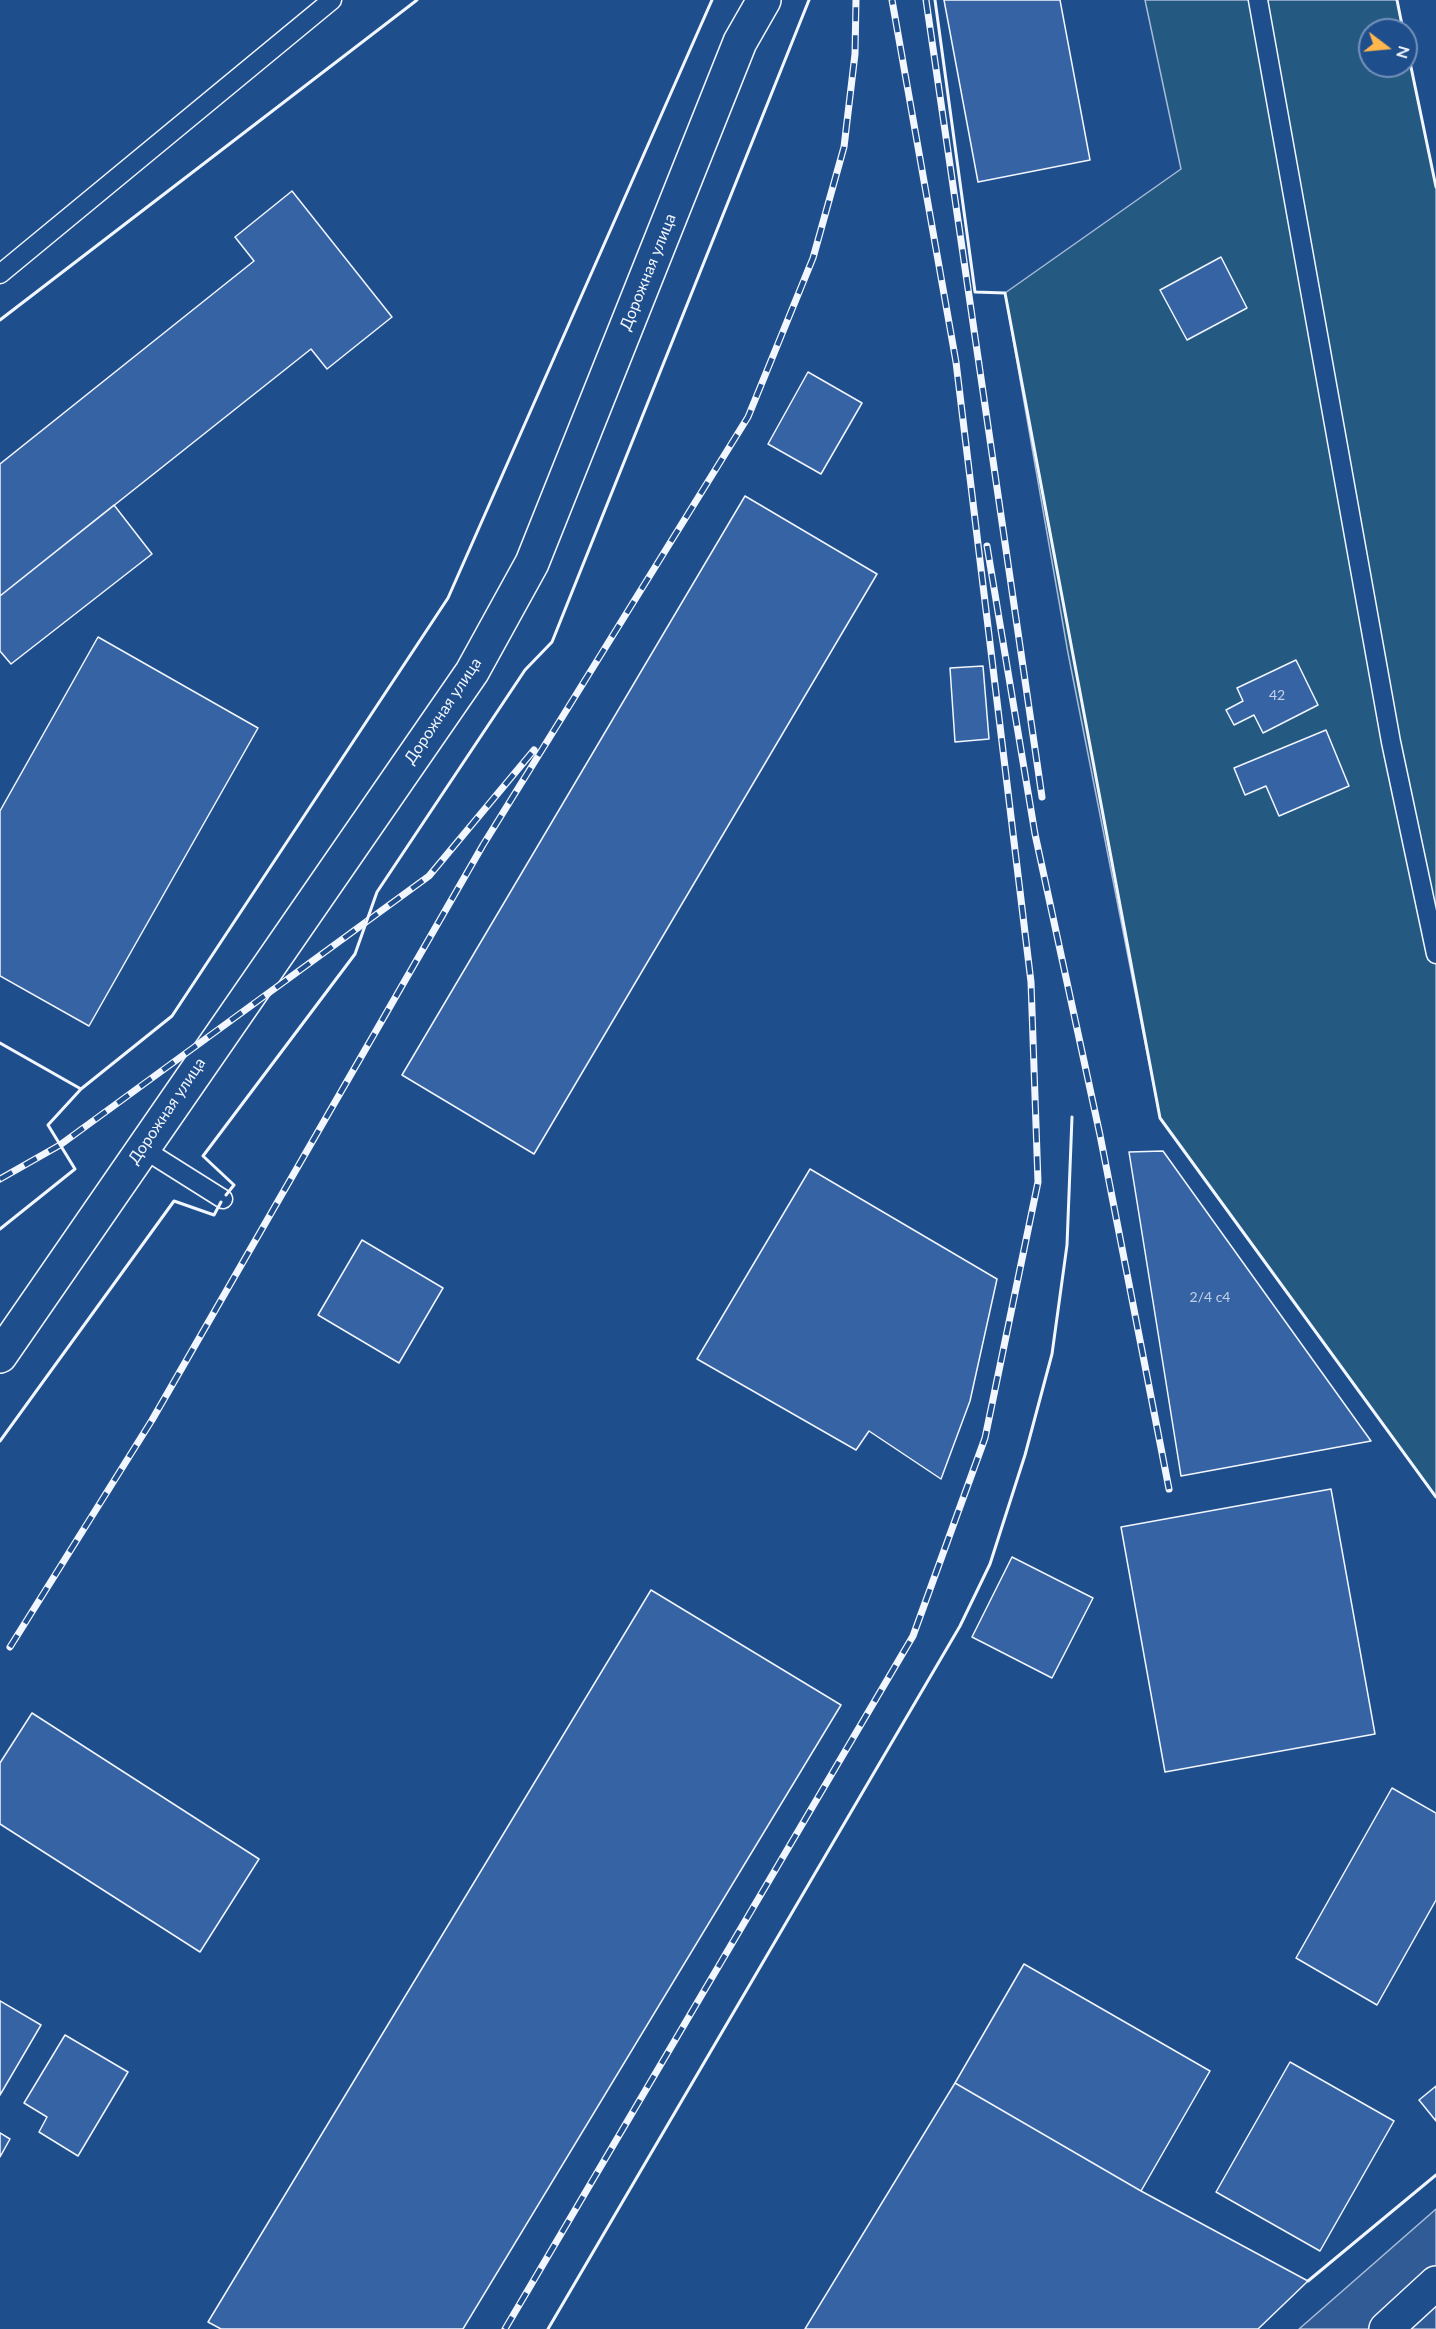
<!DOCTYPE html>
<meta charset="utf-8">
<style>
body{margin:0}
#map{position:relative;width:1436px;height:2329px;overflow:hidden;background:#1f4e8c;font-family:Lato,sans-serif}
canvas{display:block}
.north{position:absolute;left:1358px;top:18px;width:60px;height:60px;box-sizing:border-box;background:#1f4e8c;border:2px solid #7391ba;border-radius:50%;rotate:106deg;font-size:16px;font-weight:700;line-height:24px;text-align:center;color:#f2f6ff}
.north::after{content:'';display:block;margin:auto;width:21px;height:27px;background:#ffb74d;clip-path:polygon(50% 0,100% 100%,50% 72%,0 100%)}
</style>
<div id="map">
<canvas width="1436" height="2329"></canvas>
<div class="north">N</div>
</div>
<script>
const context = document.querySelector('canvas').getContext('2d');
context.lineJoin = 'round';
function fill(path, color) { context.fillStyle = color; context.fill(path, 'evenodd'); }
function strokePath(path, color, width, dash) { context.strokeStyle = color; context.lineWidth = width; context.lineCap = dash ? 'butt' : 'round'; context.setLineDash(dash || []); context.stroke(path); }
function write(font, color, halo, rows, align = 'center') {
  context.font = font + ' Lato,sans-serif'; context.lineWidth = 4.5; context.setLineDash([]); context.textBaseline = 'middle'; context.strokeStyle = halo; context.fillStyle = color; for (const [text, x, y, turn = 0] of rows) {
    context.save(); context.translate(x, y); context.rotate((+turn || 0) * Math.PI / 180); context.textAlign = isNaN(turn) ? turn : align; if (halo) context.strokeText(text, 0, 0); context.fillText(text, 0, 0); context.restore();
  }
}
const green = new Path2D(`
 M1145 0H1397L1403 30H1370V66H1406V43L1436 187V1497L1160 1118 1068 653 1005 293 1181 169Z`);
const parking = new Path2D(`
 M1436 2209V2329H1299Z`);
const building = new Path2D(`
 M944 0H1060L1090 160 978 182Z
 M292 191 392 317 327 369 311 349 0 596V464L254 261 235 237Z
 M1221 257 1247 308 1187 340 1160 290Z
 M808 372 862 403 821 474 768 444Z
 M745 496 877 574 534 1154 402 1075Z
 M114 505 152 554 11 664 0 651V596Z
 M98 637 258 728 89 1026 0 976V811Z
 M1296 660 1318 705 1263 733 1254 715 1234 725 1226 710 1243 701 1237 688Z
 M983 666 989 739 955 742 950 668Z
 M1326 730 1349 786 1279 816 1266 786 1245 795 1234 768Z
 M1163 1151 1371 1441 1181 1476 1129 1152Z
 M810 1169 997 1279 970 1401 941 1479 869 1431 856 1450 697 1359Z
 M362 1240 443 1288 399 1363 318 1315Z
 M1331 1489 1375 1734 1165 1772 1121 1527Z
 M1012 1557 1093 1598 1052 1678 972 1637Z
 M651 1590 841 1705 463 2329H221L208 2322Z
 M32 1713 259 1859 200 1952 0 1824V1763Z
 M1392 1788 1436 1813V1900L1377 2005 1296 1958Z
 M1024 1964 1210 2071 1141 2191 955 2083Z
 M0 2001 41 2025 0 2095Z
 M65 2035 128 2072 78 2156 39 2132 47 2117 24 2103Z
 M1290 2062 1394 2121 1320 2251 1216 2192Z
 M955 2083 1141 2191 1308 2281 1258 2329H805Z
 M1436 2086V2121L1419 2100Z
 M0 2133 10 2139 0 2157Z`);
const service = new Path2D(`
 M1258 0 1391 742 1436 954
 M0 274 332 0
 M142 1148 223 1199`);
const minor = new Path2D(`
 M0 1356 472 672 532 563 740 42 764 0
 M1386 2329 1436 2283`);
const rail = new Path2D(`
 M926 0 1042 797
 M987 546 1035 834 1100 1135 1169 1489
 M0 1179 60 1145 429 876 534 750
 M10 1647 152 1420 483 845 748 417 813 258 844 147 855 54 856 0
 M505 2329 913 1636 985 1438 1038 1182 1031 982 956 362 892 0`);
const wall = new Path2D(`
 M935 0 975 292 1005 293 1160 1118 1436 1497
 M1397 0 1403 30
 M1406 43 1436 187
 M0 320 417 0
 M0 1043 81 1089
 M226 1195 234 1185 203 1156 355 954 377 892 525 670 552 642 809 0
 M0 1229 75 1169 48 1125 81 1089 172 1016 448 598 712 0
 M0 1441 174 1201 214 1215 221 1202
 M1308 2281 1436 2175
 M548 2329 960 1626 990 1564 1025 1455 1052 1354 1067 1245 1072 1117`);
const numberNames = [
 ["42",1277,695],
 ["2/4 с4",1210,1297]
];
const streetNames = [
 ["Дорожная улица",648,272,-68],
 ["Дорожная улица",443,711,-56],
 ["Дорожная улица",167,1111,-56]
];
fill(green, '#245a82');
strokePath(green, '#a8bbd7', 1.5);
fill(parking, '#305b95');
strokePath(parking, '#a8bbd7', 1.5);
fill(building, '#3563a3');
strokePath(building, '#f2f6ff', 1.5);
strokePath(service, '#f2f6ff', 21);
strokePath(minor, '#f2f6ff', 36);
strokePath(service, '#1f4e8c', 18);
strokePath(minor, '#1f4e8c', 33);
strokePath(rail, '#f2f6ff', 7);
strokePath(rail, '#1f4e8c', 4.5, [14]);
strokePath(wall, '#f2f6ff', 3);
write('14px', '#c3d1e8', null, numberNames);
write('16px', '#f2f6ff', '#1f4e8c', streetNames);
</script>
